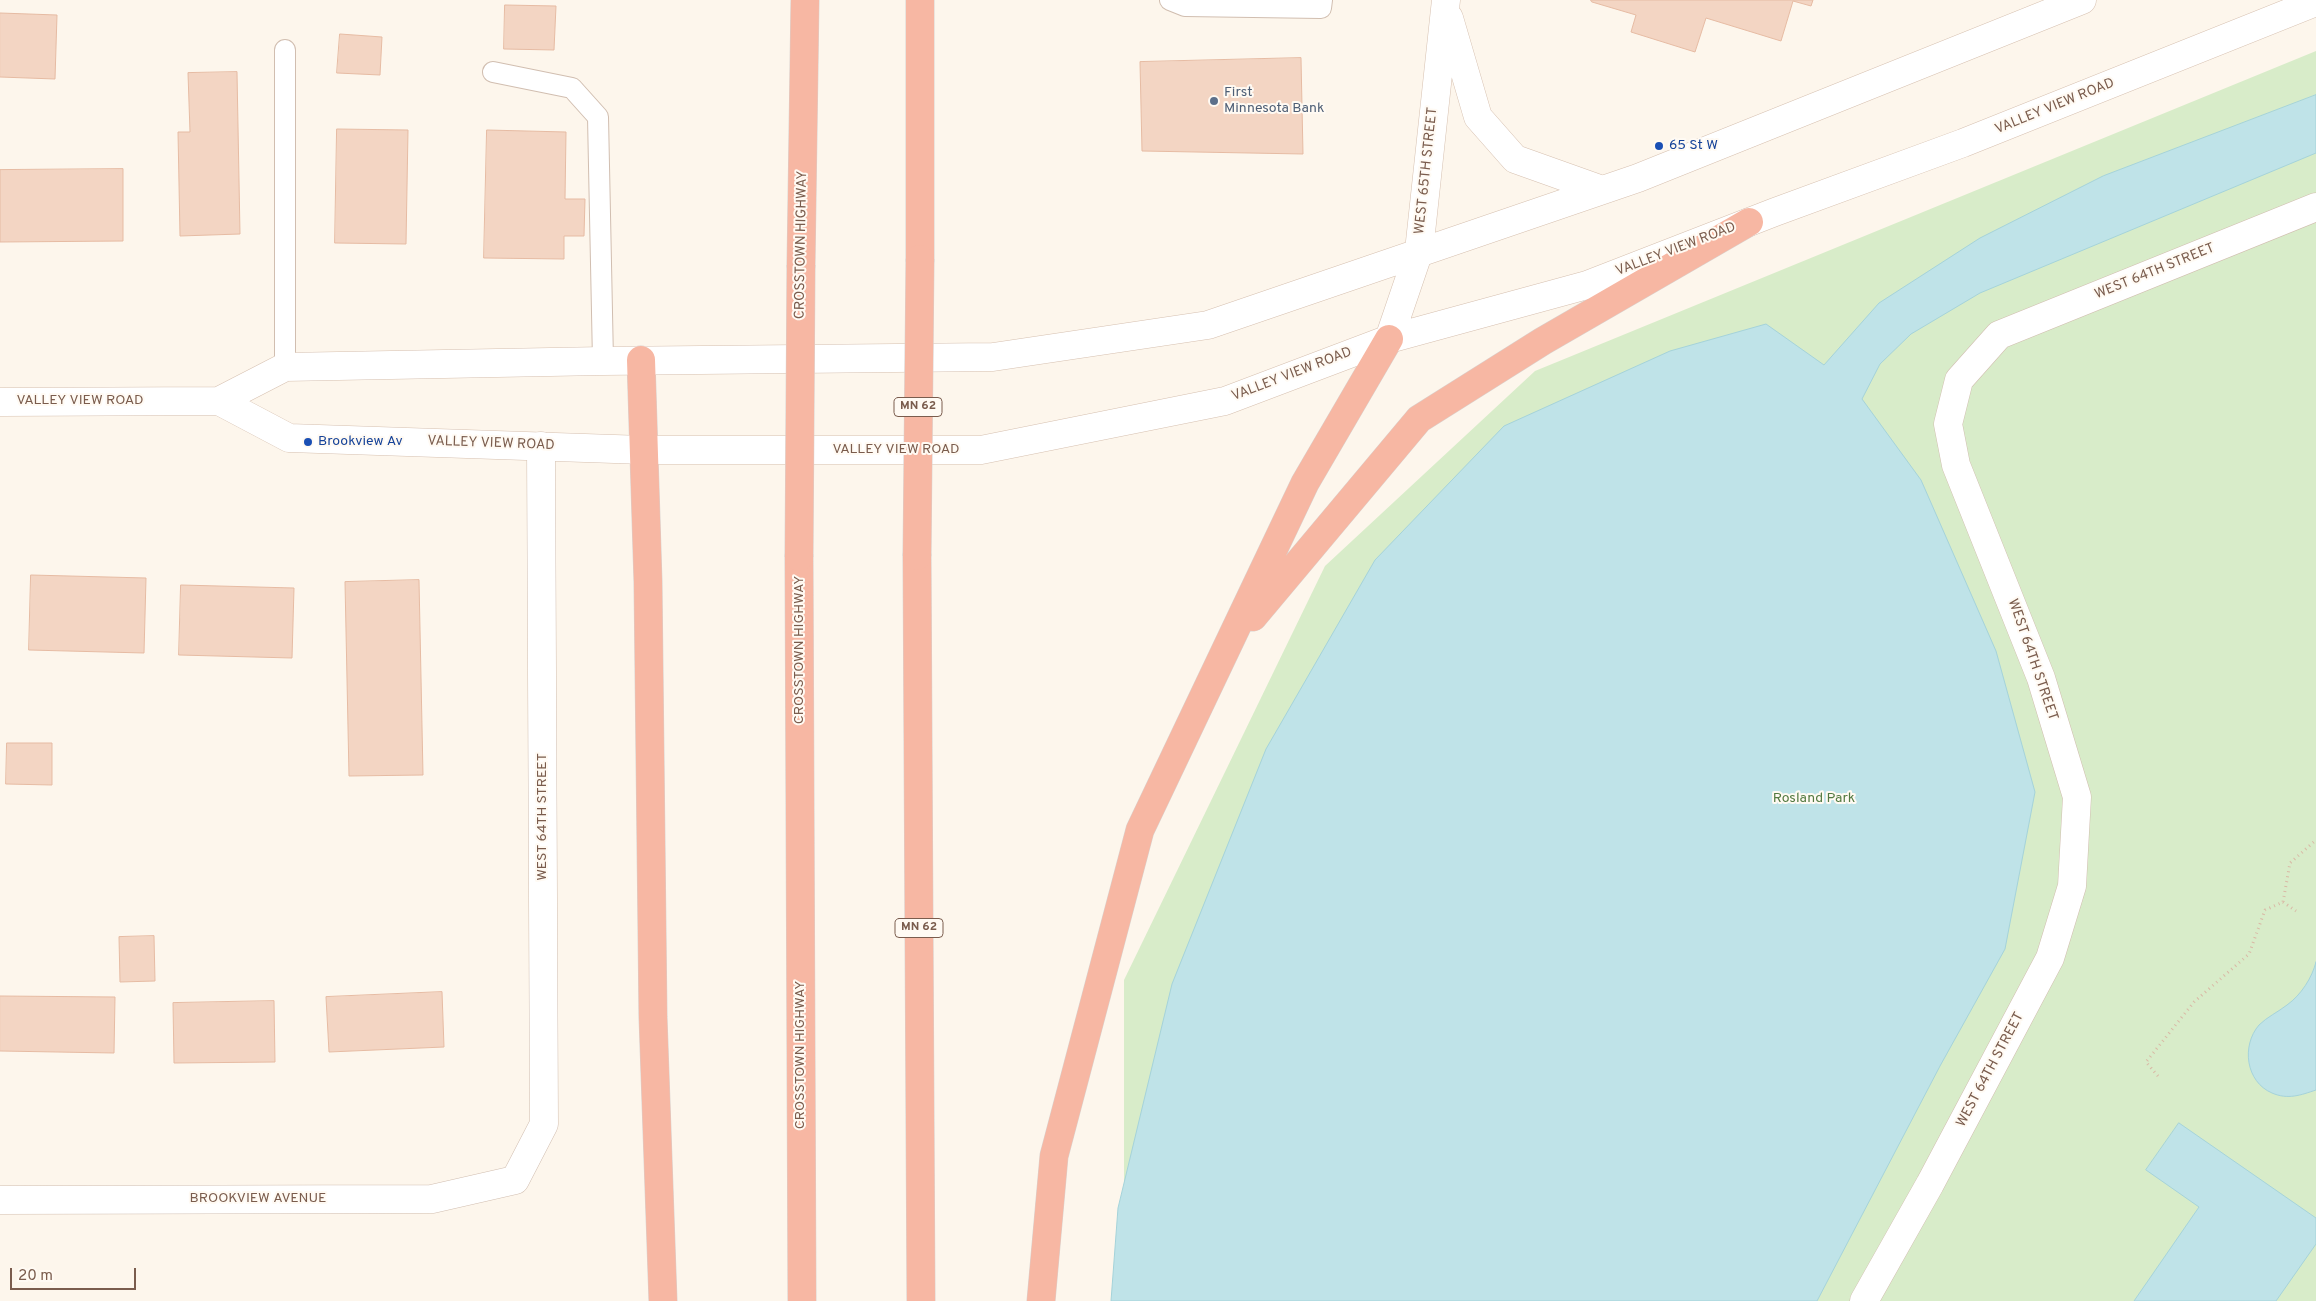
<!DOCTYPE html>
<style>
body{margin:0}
#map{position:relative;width:2316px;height:1301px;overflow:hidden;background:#fdf6ec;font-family:Overpass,sans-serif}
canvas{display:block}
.scale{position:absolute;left:10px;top:1268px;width:126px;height:22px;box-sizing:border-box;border:2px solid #7a5c4d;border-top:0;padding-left:6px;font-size:15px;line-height:18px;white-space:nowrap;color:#7a5c4d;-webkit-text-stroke:4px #fffaf3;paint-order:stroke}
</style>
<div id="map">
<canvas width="2316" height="1301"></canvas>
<div class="scale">20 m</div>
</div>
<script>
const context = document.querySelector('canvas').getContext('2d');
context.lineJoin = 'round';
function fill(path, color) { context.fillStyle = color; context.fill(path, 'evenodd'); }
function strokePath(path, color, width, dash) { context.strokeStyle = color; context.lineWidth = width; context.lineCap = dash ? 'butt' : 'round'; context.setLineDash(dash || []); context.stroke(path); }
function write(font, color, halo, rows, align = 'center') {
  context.font = font + ' Overpass,sans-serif'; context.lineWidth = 4; context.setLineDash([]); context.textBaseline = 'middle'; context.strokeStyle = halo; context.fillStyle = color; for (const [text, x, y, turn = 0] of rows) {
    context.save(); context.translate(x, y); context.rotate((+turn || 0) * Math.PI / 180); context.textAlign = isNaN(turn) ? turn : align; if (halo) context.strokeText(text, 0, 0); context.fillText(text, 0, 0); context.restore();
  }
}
const green = new Path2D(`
 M2316 51V1301H1124V980L1325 566 1535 371Z`);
const water = new Path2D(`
 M2316 95V153L1980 293 1911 334 1880 364 1862 399 1921 480 1996 651 2035 792 2005 949 1940 1066 1817 1301H1111L1118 1208 1172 984 1266 749 1375 560 1504 426 1670 351 1766 324 1824 365 1879 303 1980 238 2103 176Z
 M2316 962V1090C2301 1095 2288 1100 2272 1093 2246 1082 2241 1046 2259 1025 2267 1017 2278 1012 2287 1005 2301 995 2312 978 2316 962Z
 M2179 1123 2316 1218V1244L2276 1301H2134L2199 1207 2146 1170Z`);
const building = new Path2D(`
 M1591 0H1813L1811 6 1793 1 1781 41 1706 18 1695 52 1631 32 1636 15 1592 2Z
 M505 5 556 6 554 50 504 49Z
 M0 13 57 15 55 79 0 77Z
 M340 34 382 37 380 75 337 73Z
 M1301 58 1303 154 1142 151 1140 62Z
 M237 72 240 234 180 236 178 132H190L188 73Z
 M337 129 408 130 406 244 335 243Z
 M487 130 566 132 565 199H585L584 236H564V259L484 258Z
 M123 169V241L0 242V170Z
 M31 575 146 578 144 653 29 650Z
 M419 580 423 775 349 776 345 582Z
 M181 585 294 588 292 658 179 655Z
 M7 743H52V785L6 784Z
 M154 936 155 981 120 982 119 937Z
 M442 992 444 1047 329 1052 326 997Z
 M0 996 115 997 114 1053 0 1051Z
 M274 1001 275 1062 174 1063 173 1003Z`);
const path = new Path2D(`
 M2283 902 2296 911
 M2158 1076 2146 1062 2194 1002 2249 954 2265 910 2283 902 2290 863 2316 840`);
const lane = new Path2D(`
 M1170 0 1185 6 1321 8 1322 0
 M285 50V367
 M493 72 572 88 598 117 603 361`);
const street = new Path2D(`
 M0 1200 432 1199 515 1180 544 1124 541 446
 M1864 1301 1930 1184 2050 958 2072 886 2077 797 2041 678 1956 465 1948 424 1959 380 1999 335 2316 207`);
const secondary = new Path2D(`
 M1449 18 1478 117 1515 159 1602 190
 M1389 339 1419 251 1446 0
 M219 401 289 438 644 450H981L1225 401 1389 339 1587 285 1775 212 1963 143 2316 2
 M0 402 219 401 285 367 603 361 993 357 1208 325 1638 178 2082 0`);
const highway = new Path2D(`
 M920 259V0
 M801 265 805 0
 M641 360 648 582 653 1017 663 1301
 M917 556 921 1301
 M799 557 802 1301
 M1253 617 1419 419 1543 341 1749 222
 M1041 1301 1054 1156 1140 830 1305 483 1389 339`);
const highwayBridge = new Path2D(`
 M917 556 920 259
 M799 557 801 265`);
const markers = [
 [1214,101,5,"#5c6f8a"],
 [1659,146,5,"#1a4fb4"],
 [308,442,5,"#1a4fb4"]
];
const shields = [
 [918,407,48],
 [919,928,48]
];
const shieldNames = [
 ["MN 62",918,407],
 ["MN 62",919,928]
];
const serviceNames = [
 ["First",1224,93],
 ["Minnesota Bank",1224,109]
];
const streetNames = [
 ["VALLEY VIEW ROAD",2055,107,-22],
 ["WEST 65TH STREET",1427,171,-84],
 ["CROSSTOWN HIGHWAY",802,245,-89],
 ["VALLEY VIEW ROAD",1676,250,-21],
 ["WEST 64TH STREET",2155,272,-22],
 ["VALLEY VIEW ROAD",1292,375,-21],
 ["VALLEY VIEW ROAD",80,401],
 ["VALLEY VIEW ROAD",491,444,2],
 ["VALLEY VIEW ROAD",896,450],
 ["CROSSTOWN HIGHWAY",800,650,-90],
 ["WEST 64TH STREET",2032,660,71],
 ["WEST 64TH STREET",543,817,-90],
 ["CROSSTOWN HIGHWAY",801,1055,-90],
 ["WEST 64TH STREET",1991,1070,-62],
 ["BROOKVIEW AVENUE",258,1199]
];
const transitNames = [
 ["65 St W",1669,146],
 ["Brookview Av",318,442]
];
const parkNames = [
 ["Rosland Park",1814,799]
];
fill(green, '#d8ecc9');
fill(water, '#bfe3e8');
strokePath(water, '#a5d3da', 1);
fill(building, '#f3d5c3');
strokePath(building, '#e6bba3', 1);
strokePath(lane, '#d1beb0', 22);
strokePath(street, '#d1beb0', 29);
strokePath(secondary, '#d6c0b0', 29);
strokePath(highway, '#dad1cd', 29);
strokePath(path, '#d9b8a5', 3, [1, 4]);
strokePath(lane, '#fff', 20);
strokePath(street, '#fff', 28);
strokePath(secondary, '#fff', 28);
strokePath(highway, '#f7b7a3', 28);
strokePath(highwayBridge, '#dad1cd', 29, []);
strokePath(highwayBridge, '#f7b7a3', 28);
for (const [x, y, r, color] of markers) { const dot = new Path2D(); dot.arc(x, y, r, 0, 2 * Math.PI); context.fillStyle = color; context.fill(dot); strokePath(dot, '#fffaf3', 2); }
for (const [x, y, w] of shields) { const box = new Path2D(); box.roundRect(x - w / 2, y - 9.5, w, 19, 4); context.fillStyle = '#fffaf3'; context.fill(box); strokePath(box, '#7a5c4d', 1); }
write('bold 12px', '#7a5c4d', null, shieldNames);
write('14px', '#4e5e75', '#fffaf3', serviceNames, 'left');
write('14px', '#7a5c4d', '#fffaf3', streetNames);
write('14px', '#164399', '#fffaf3', transitNames, 'left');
write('14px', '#537a41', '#fffaf3', parkNames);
</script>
